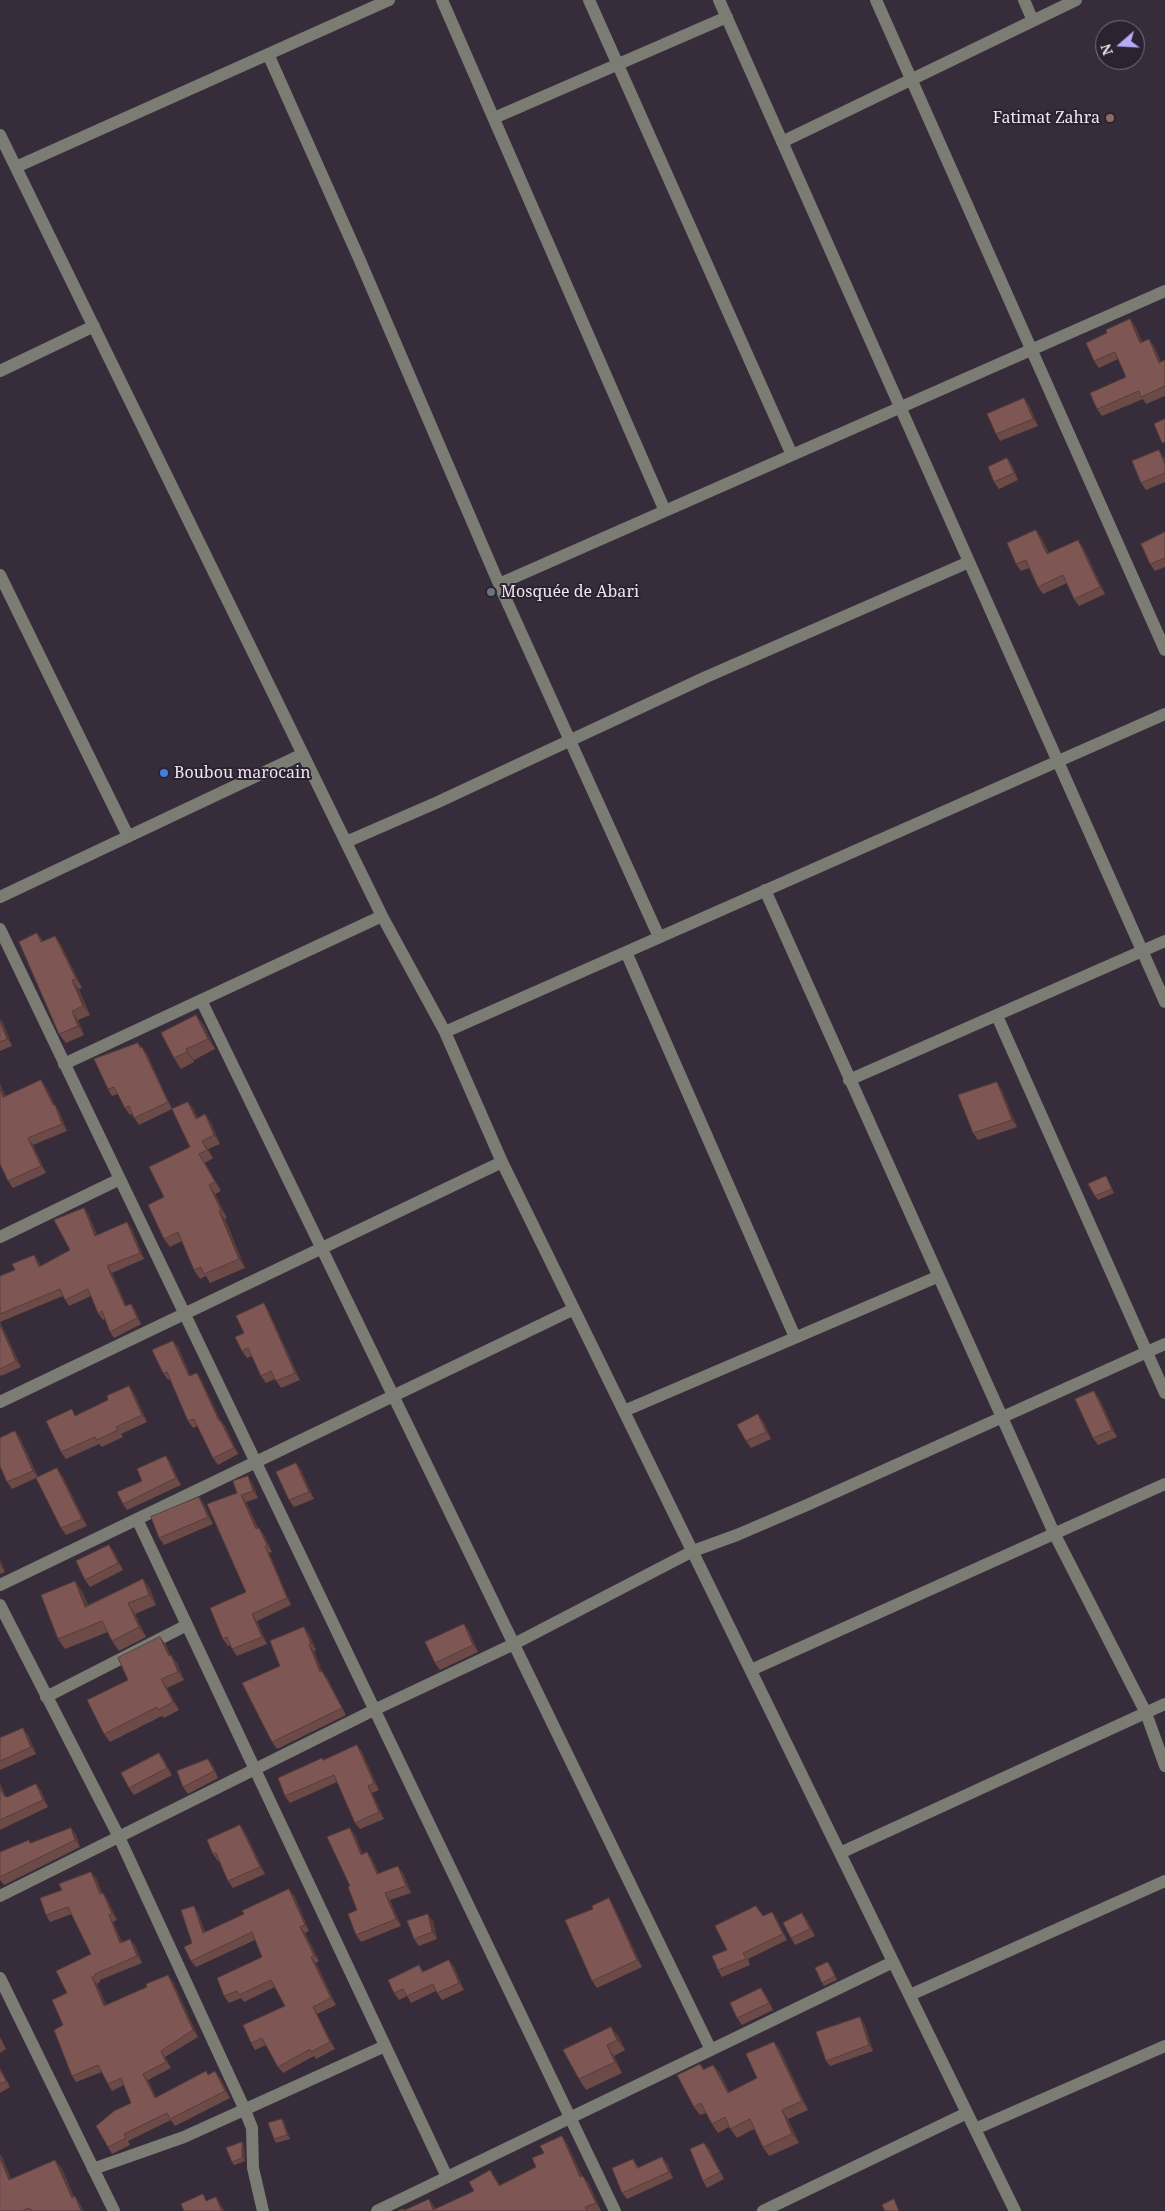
<!DOCTYPE html>
<meta charset="utf-8">
<style>
body{margin:0}
#map{position:relative;width:1165px;height:2211px;overflow:hidden;background:#372c3a;font-family:"Noto Serif",serif}
canvas{display:block}
.north{position:absolute;left:1095px;top:20px;width:50px;height:50px;box-sizing:border-box;background:#2c2230;border:1px solid #7a717d;border-radius:50%;rotate:251deg;font-size:14px;font-weight:700;line-height:20px;text-align:center;color:#eee7f0}
.north::after{content:'';display:block;margin:auto;width:18px;height:22px;background:#b5acf8;clip-path:polygon(50% 0,100% 100%,50% 72%,0 100%)}
</style>
<div id="map">
<canvas width="1165" height="2211"></canvas>
<div class="north">N</div>
</div>
<script>
const context = document.querySelector('canvas').getContext('2d');
context.lineJoin = 'round';
function strokePath(path, color, width, dash) { context.strokeStyle = color; context.lineWidth = width; context.lineCap = dash ? 'butt' : 'round'; context.setLineDash(dash || []); context.stroke(path); }
function fill(path, color) { context.fillStyle = color; context.fill(path, 'evenodd'); }
function write(font, color, halo, rows, align = 'center') {
  context.font = font + ' "Noto Serif",serif'; context.lineWidth = 4; context.setLineDash([]); context.textBaseline = 'middle'; context.strokeStyle = halo; context.fillStyle = color; for (const [text, x, y, turn = 0] of rows) {
    context.save(); context.translate(x, y); context.rotate((+turn || 0) * Math.PI / 180); context.textAlign = isNaN(turn) ? turn : align; if (halo) context.strokeText(text, 0, 0); context.fillText(text, 0, 0); context.restore();
  }
}
const minor = new Path2D(`
 M442 0 665 511
 M589 0 792 455
 M719 0 1165 1002
 M876 0 1165 650
 M1024 0 1033 21
 M268 54 358 256 499 584 659 937
 M494 118 727 17
 M0 135 382 916 445 1032 502 1162 1015 2211
 M782 142 1076 0
 M16 167 389 0
 M0 371 94 326
 M0 575 128 836
 M499 584 1165 291
 M346 842 438 802 706 677 969 562
 M765 890 1054 1533 1146 1713 1165 1766
 M0 897 303 754
 M0 929 615 2211
 M626 952 795 1337
 M201 1000 711 2050
 M997 1016 1165 1393
 M445 1032 1165 714
 M64 1064 382 916
 M849 1080 1165 941
 M0 1237 120 1179
 M0 1402 502 1162
 M624 1411 937 1277
 M137 1519 447 2177
 M0 1585 574 1309
 M0 1605 119 1837 244 2108 252 2128 253 2168 263 2211
 M751 1670 1165 1484
 M46 1697 187 1625
 M840 1853 1165 1704
 M0 1896 374 1710 514 1644 693 1551 737 1535 807 1505 1165 1344
 M0 1978 114 2211
 M910 1995 1165 1881
 M975 2129 1165 2046
 M93 2169 184 2137 385 2046
 M377 2211 893 1962
 M763 2211 967 2113`);
const wall = new Path2D(`
 M1130 319 1135 326 1142 342 1154 346 1161 362 1165 360V396L1146 404 1143 399 1102 416 1097 409 1126 377 1118 359 1099 368 1094 361 1107 333Z
 M1029 405 1038 426 1000 441 996 434Z
 M1164 457 1165 460V482L1146 490 1141 483Z
 M1007 458 1012 465 1018 480 999 489 994 482Z
 M1165 532V567L1155 571 1150 564Z
 M1041 537 1049 553 1078 540 1083 547 1105 594 1079 606 1074 599 1067 583 1043 594 1038 587 1029 568 1021 571 1016 564Z
 M37 933 43 942 55 936 61 945 82 988 79 989 90 1015 78 1020 84 1035 66 1043 59 1034Z
 M196 1015 204 1026 215 1049 194 1060V1062L181 1069 174 1058Z
 M0 1019 3 1023 12 1046 0 1051Z
 M138 1043 147 1054 172 1109 188 1102 194 1110 197 1118 205 1114 211 1123 220 1144 208 1149 213 1158 205 1163 221 1191 215 1194 227 1218 225 1219 245 1268 210 1283 206 1276 200 1279 194 1270 182 1241 170 1247 164 1239V1197L190 1147 172 1109 139 1125 132 1114 130 1115 125 1108 118 1094 112 1096 108 1089Z
 M0 1084 5 1096 46 1087 54 1105 59 1111 67 1131 33 1145 46 1173 13 1188 8 1181 0 1164Z
 M1001 1089 1017 1127 978 1140 973 1133Z
 M1108 1180 1114 1193 1098 1200 1095 1196Z
 M84 1208 88 1214 97 1235 132 1229 144 1259 112 1273 126 1306 131 1304 135 1310 141 1324 114 1338 110 1332 105 1319 103 1320 98 1313 91 1296 69 1306 63 1296 0 1322 21 1367 1 1376 0 1374V1276L15 1270 34 1255 39 1262 40 1266 70 1250Z
 M264 1303 268 1310 300 1380 281 1388 275 1379 266 1383 261 1376 252 1356 247 1358 242 1351 244 1333Z
 M178 1347 190 1375 201 1379 220 1420 225 1426 238 1454 218 1465 213 1458 197 1426 193 1428 188 1421 170 1379 168 1380 163 1373Z
 M129 1386 134 1393 147 1422 121 1434 123 1437 102 1447 99 1444 66 1459 61 1452 76 1416 108 1400Z
 M1099 1398 1117 1437 1098 1445 1093 1438Z
 M763 1421 771 1439 751 1448 746 1441Z
 M15 1431 20 1438 38 1477 62 1475 87 1526 66 1535 61 1528 36 1478 12 1489 7 1482Z
 M166 1456 170 1462 181 1485 127 1510 123 1504 142 1481Z
 M296 1463 301 1470 314 1499 294 1507 289 1500Z
 M248 1476 252 1483 258 1498 246 1502 258 1528 264 1535 272 1552 269 1553 291 1605 257 1621 267 1644 237 1656 232 1649 231 1645 228 1646 223 1639 246 1592 237 1493Z
 M204 1504 213 1524 164 1545 159 1538Z
 M109 1545 114 1552 123 1570 90 1587 85 1580Z
 M0 1560 5 1572 0 1574Z
 M143 1579 150 1589 156 1605 135 1614 146 1637 119 1651 112 1641 108 1632 65 1649 58 1639 82 1591 88 1605Z
 M469 1631 478 1652 440 1670 435 1663Z
 M309 1634 316 1650 314 1651 322 1672 327 1678 346 1715 277 1749 272 1742 280 1666Z
 M160 1637 166 1645 170 1655 177 1663 184 1680 167 1688 179 1710 164 1718 162 1716 110 1742 104 1734 128 1680Z
 M28 1735 36 1754 0 1770V1738Z
 M357 1745 362 1752 379 1790 372 1793 384 1819 360 1829 355 1823 337 1782 290 1803 285 1796 324 1760Z
 M159 1753 164 1760 172 1775 134 1795 129 1788Z
 M208 1759 213 1766 218 1778 188 1794 183 1787Z
 M0 1784 6 1797H7L36 1784 41 1791 48 1807 0 1830Z
 M71 1828 76 1835 80 1847 4 1885 0 1880V1852L31 1843Z
 M245 1832 265 1874 233 1888 228 1881 219 1861H218L213 1854Z
 M355 1835 362 1854 367 1852 372 1859 378 1873H403L411 1893 390 1900 401 1926 361 1942 356 1935 357 1910 350 1886Z
 M91 1872 96 1878 102 1893H103L107 1899 117 1920 113 1922 122 1942 135 1945 142 1963 100 1980V1982L97 1984 106 2005 147 1987 168 1975 173 1982 198 2037 165 2057 171 2068 148 2080 156 2098 206 2071 208 2074 220 2078 230 2098 175 2126 171 2120 128 2141 130 2145 112 2154 108 2147 131 2103 124 2085 112 2091 108 2084 102 2072 76 2082 72 2076 63 2025 67 1993 91 1954 72 1914 50 1922 46 1915 62 1890Z
 M294 1895 309 1931 305 1933 319 1961 316 1963 336 2005 317 2014 335 2049 316 2059 314 2056 283 2073 278 2067 266 2045 255 2050 251 2043 285 2006 275 1987 244 2002 241 1998 229 2003 224 1996 262 1957 255 1940 196 1967 191 1961 194 1906 198 1913 205 1932Z
 M613 1905 642 1967 597 1988 592 1981Z
 M772 1912 776 1918 787 1940 748 1959 750 1965 722 1977 718 1970 727 1950 763 1916Z
 M807 1920 815 1936 795 1945 791 1938Z
 M433 1921 437 1939 419 1946 414 1939Z
 M419 1965 423 1971 454 1967 464 1990 442 2000 436 1991 411 2003 407 1996 399 2000 394 1993Z
 M831 1966 837 1980 824 1986 822 1983Z
 M766 1995 773 2010 742 2025 737 2018Z
 M864 2023 873 2051 830 2066 826 2061Z
 M0 2037 6 2049 0 2053Z
 M619 2037 625 2050 614 2056 622 2073 586 2090 579 2079 563 2050Z
 M774 2042 780 2050 808 2110 788 2119 799 2143 769 2156 763 2147 754 2129 737 2138 729 2127 718 2133 712 2124 706 2113 700 2115 694 2107 700 2064 704 2069 713 2065 720 2073 729 2092 757 2078Z
 M0 2068 10 2087 0 2093Z
 M282 2119 284 2122 290 2139 276 2143 274 2139Z
 M562 2136 567 2144 582 2176 589 2184 601 2211H398L435 2207V2209L474 2191 490 2170 500 2185 536 2167 544 2153Z
 M242 2142 244 2146 245 2161 234 2165 232 2162Z
 M704 2143 709 2149 724 2179 707 2188 703 2181Z
 M0 2154 2 2157 11 2179 55 2160 62 2169 74 2197 75 2196 81 2206 83 2211H0Z
 M633 2159 639 2168 667 2163 673 2178 627 2199 622 2193Z`);
const shadedWall = new Path2D(`
 M1130 319 1135 326 1145 350 1140 343Z
 M1149 339 1154 346 1164 370 1159 363Z
 M1024 398 1029 405 1038 426 1033 419Z
 M1159 450 1164 457 1165 460V464Z
 M1007 458 1012 465 1018 480 1014 473Z
 M1036 530 1041 537 1052 561 1047 554Z
 M1078 540 1083 547 1105 594 1100 587Z
 M55 936 61 945 82 988 76 979Z
 M72 980 79 989 90 1015 83 1006Z
 M72 1011 78 1020 84 1035 78 1026Z
 M196 1015 204 1026 215 1049 208 1039Z
 M0 1019 3 1023 12 1046 7 1039 0 1021Z
 M142 1047 147 1054 172 1109 168 1102Z
 M186 1049 194 1060V1062L187 1052Z
 M41 1080 46 1087 56 1107 55 1105 59 1111 67 1131 62 1124Z
 M997 1082 1001 1089 1017 1127 1012 1120Z
 M0 1084 8 1104 3 1097 0 1089Z
 M188 1102 194 1110 202 1127 196 1119Z
 M205 1114 211 1123 220 1144 214 1135Z
 M28 1138 33 1145 46 1173 41 1166Z
 M202 1141 208 1149 213 1158 207 1150Z
 M199 1154 205 1163 221 1191 215 1182Z
 M209 1185 215 1194 227 1218 221 1210Z
 M84 1208 88 1214 99 1242 95 1236Z
 M219 1211 225 1219 245 1268 239 1259Z
 M127 1222 132 1229 144 1259 140 1253Z
 M34 1255 39 1262 43 1273 39 1267Z
 M107 1266 112 1273 129 1313 125 1306Z
 M264 1303 268 1310 300 1380 295 1373Z
 M131 1304 135 1310 141 1324 137 1318Z
 M0 1322 21 1367 16 1361 0 1325Z
 M173 1341 178 1347 193 1382 189 1376Z
 M197 1373 201 1379 223 1427 219 1421Z
 M129 1386 134 1393 147 1422 142 1415Z
 M1094 1391 1099 1398 1117 1437 1112 1430Z
 M758 1414 763 1421 771 1439 766 1432Z
 M220 1420 225 1426 238 1454 234 1448Z
 M15 1431 20 1438 38 1478 33 1471Z
 M166 1456 170 1462 181 1485 176 1478Z
 M296 1463 301 1470 314 1499 309 1492Z
 M57 1468 62 1475 87 1526 82 1519Z
 M248 1476 252 1483 258 1498 253 1491Z
 M241 1495 246 1502 261 1536 256 1529Z
 M199 1497 204 1504 213 1524 208 1517Z
 M259 1528 264 1535 272 1552 267 1545Z
 M109 1545 114 1552 123 1570 118 1563Z
 M265 1546 269 1553 291 1605 287 1598Z
 M0 1560 5 1572 0 1565Z
 M143 1579 150 1589 156 1605 149 1595Z
 M75 1581 82 1591 92 1617 85 1607Z
 M128 1603 135 1614 146 1637 139 1627Z
 M252 1614 257 1621 267 1644 262 1637Z
 M464 1624 469 1631 478 1652 473 1645Z
 M304 1627 309 1634 316 1650 311 1644Z
 M160 1637 166 1645 174 1664 169 1656Z
 M309 1644 314 1651 322 1672 327 1678 346 1715 320 1672Z
 M171 1655 177 1663 184 1680 178 1672Z
 M161 1679 167 1688 179 1710 173 1702Z
 M23 1728 28 1735 36 1754 31 1747Z
 M357 1745 362 1752 379 1790 374 1783Z
 M159 1753 164 1760 172 1775 167 1768Z
 M208 1759 213 1766 218 1778 214 1771Z
 M0 1784 9 1803 4 1796 0 1788Z
 M36 1784 41 1791 48 1807 43 1800Z
 M368 1786 372 1793 384 1819 379 1812Z
 M240 1825 245 1832 265 1874 260 1867Z
 M71 1828 76 1835 80 1847 75 1840Z
 M350 1828 355 1835 366 1862 361 1855Z
 M367 1852 372 1859 382 1881 377 1874Z
 M398 1866 403 1873 411 1893 406 1886Z
 M91 1872 96 1878 104 1901 100 1894Z
 M289 1889 294 1895 309 1931 305 1925Z
 M103 1893 107 1899 117 1920 112 1914Z
 M385 1893 390 1900 401 1926 396 1919Z
 M609 1898 613 1905 642 1967 637 1960Z
 M194 1906 198 1913 207 1939 203 1933Z
 M772 1912 776 1918 787 1940 783 1934Z
 M802 1913 807 1920 815 1936 810 1929Z
 M428 1914 433 1921 437 1939 432 1932Z
 M109 1915 113 1922 125 1949 120 1943Z
 M300 1927 305 1933 319 1961 314 1955Z
 M130 1939 135 1945 142 1963 137 1956Z
 M311 1957 316 1963 336 2005 331 1998Z
 M449 1960 454 1967 464 1990 459 1983Z
 M168 1975 173 1982 198 2037 193 2030Z
 M92 1977 97 1984 109 2013 104 2006Z
 M761 1988 766 1995 773 2010 769 2003Z
 M313 2007 317 2014 335 2049 330 2042Z
 M860 2017 864 2023 873 2051 869 2045Z
 M611 2027 619 2037 625 2050 617 2040Z
 M774 2042 780 2050 808 2110 802 2101Z
 M607 2045 614 2056 622 2073 615 2062Z
 M161 2051 165 2057 171 2068 166 2062Z
 M713 2065 720 2073 734 2102 728 2093Z
 M0 2068 10 2087 6 2081 0 2070Z
 M215 2071 220 2078 230 2098 225 2091Z
 M143 2074 148 2080 160 2105 155 2098Z
 M782 2110 788 2119 799 2143 792 2134Z
 M282 2119 284 2122 290 2139 287 2135Z
 M562 2136 567 2144 586 2185 580 2177Z
 M242 2142 244 2146 245 2161 242 2158Z
 M704 2143 709 2149 724 2179 720 2172Z
 M0 2154 2 2157 15 2189 9 2180 0 2158Z
 M662 2157 667 2163 673 2178 669 2172Z
 M55 2160 62 2169 78 2207 72 2198Z
 M583 2176 589 2184 601 2211 596 2203Z
 M75 2196 81 2206 83 2211H81Z
 M216 2197 223 2208 225 2211H222Z
 M429 2199 435 2207 436 2211H434Z`);
const building = new Path2D(`
 M1130 319 1140 343 1149 339 1159 363 1165 360V386L1141 397 1139 391 1097 409 1090 393 1126 377 1115 352 1094 361 1086 343 1107 333 1106 330Z
 M1024 398 1033 419 996 434 987 414Z
 M1165 419V442L1162 443 1154 424Z
 M1159 450 1165 464V473L1141 483 1132 461Z
 M1007 458 1014 473 994 482 988 467Z
 M1036 530 1047 554 1078 540 1100 587 1074 599 1063 575 1038 587 1026 560 1016 564 1007 543Z
 M1165 532V558L1150 564 1141 544Z
 M37 933 41 942 55 936 76 979 72 980 83 1006 72 1011 78 1026 59 1034 19 942Z
 M196 1015 208 1039 186 1049 187 1052 174 1058 161 1033Z
 M0 1021 7 1039 0 1042Z
 M138 1043 140 1048 142 1047 168 1102 134 1118 129 1106 125 1108 114 1087 108 1089 94 1059Z
 M41 1080 53 1105H55L62 1124 28 1138 41 1166 8 1181 0 1164V1089L3 1097Z
 M997 1082 1012 1120 973 1133 958 1095Z
 M188 1102 196 1119 205 1114 214 1135 202 1141 207 1150 199 1154 215 1182 209 1185 221 1210 219 1211 239 1259 204 1274 201 1267 194 1270 178 1232 164 1239 148 1205 164 1197 149 1167 190 1147 172 1109Z
 M1106 1176 1112 1189 1095 1196 1088 1184Z
 M84 1208 95 1236 127 1222 140 1253 107 1266 125 1306 131 1304 137 1318 110 1332 102 1311 98 1313 88 1289 65 1300 60 1289 0 1314V1276L15 1270 12 1264 34 1255 39 1267 70 1250 54 1220Z
 M264 1303 295 1373 276 1381 271 1371 261 1376 248 1348 242 1351 235 1337 244 1333 236 1316Z
 M0 1325 16 1361 0 1369Z
 M173 1341 189 1376 197 1373 219 1421 220 1420 234 1448 213 1458 194 1419 188 1421 167 1372 163 1373 152 1350Z
 M129 1386 142 1415 116 1427 118 1430 97 1440 95 1437 61 1452 46 1421 72 1409 75 1416 108 1400 107 1396Z
 M1094 1391 1112 1430 1093 1438 1075 1399Z
 M758 1414 766 1432 746 1441 737 1425Z
 M15 1431 33 1471 7 1482 0 1466V1438Z
 M166 1456 176 1478 123 1504 117 1492 142 1481 137 1469Z
 M296 1463 309 1492 289 1500 276 1472Z
 M57 1468 82 1519 61 1528 36 1478Z
 M248 1476 253 1491 241 1495 256 1529 259 1528 267 1545 265 1546 287 1598 252 1614 262 1637 232 1649 227 1637 223 1639 210 1608 246 1592 207 1504 237 1493 233 1481Z
 M199 1497 208 1517 159 1538 151 1517Z
 M109 1545 118 1563 85 1580 76 1561Z
 M143 1579 149 1595 128 1603 139 1627 112 1641 102 1621 58 1639 41 1595 75 1581 85 1607Z
 M464 1624 473 1645 435 1663 425 1642Z
 M304 1627 311 1644H309L320 1672 322 1671 342 1708 272 1742 242 1683 280 1666 270 1641Z
 M160 1637 169 1656 171 1655 178 1672 161 1679 173 1702 158 1710 157 1707 104 1734 87 1700 128 1680 118 1658Z
 M23 1728 31 1747 0 1761V1738Z
 M357 1745 374 1783 368 1786 379 1812 355 1823 334 1775 285 1796 278 1778 322 1758 323 1760Z
 M159 1753 167 1768 129 1788 121 1773Z
 M208 1759 214 1771 183 1787 177 1771Z
 M36 1784 43 1800 0 1820V1788L4 1796 7 1797Z
 M240 1825 260 1867 228 1881 216 1853 213 1854 207 1840Z
 M71 1828 75 1840 0 1877V1852L29 1840 30 1843Z
 M350 1828 361 1855 367 1852 377 1874 398 1866 406 1886 385 1893 396 1919 356 1935 348 1914 357 1910 348 1887 350 1886 327 1837Z
 M91 1872 100 1894 103 1893 112 1914 109 1915 120 1943 130 1939 137 1956 95 1974 96 1975 92 1977 104 2006 147 1987 146 1984 168 1975 193 2030 161 2051 166 2062 143 2074 155 2098 206 2071 208 2075 215 2071 225 2091 170 2119 167 2113 124 2134 126 2138 108 2147 96 2126 114 2111 131 2103 121 2078 108 2084 98 2065 72 2076 54 2030 63 2025 52 2000 67 1993 56 1971 91 1954 68 1907 46 1915 40 1898 62 1890 59 1884Z
 M289 1889 305 1925 300 1927 314 1955 311 1957 331 1998 313 2007 330 2042 311 2052 310 2049 278 2067 262 2038 251 2043 243 2025 285 2006 271 1980 239 1995 237 1991 224 1996 217 1978 262 1957 252 1932 191 1961 184 1947 192 1943 181 1910 194 1906 203 1933 244 1914 242 1911Z
 M609 1898 637 1960 592 1981 565 1920 593 1909 592 1906Z
 M756 1906 763 1916 772 1912 783 1934 743 1953 746 1959 718 1970 712 1956 727 1950 715 1926Z
 M802 1913 810 1929 791 1938 783 1923Z
 M428 1914 432 1932 414 1939 407 1921Z
 M449 1960 459 1983 437 1993 433 1984 407 1996 403 1989 394 1993 388 1980 419 1965 422 1972Z
 M828 1962 835 1976 822 1983 815 1968Z
 M761 1988 769 2003 737 2018 730 2003Z
 M860 2017 869 2045 826 2061 816 2032Z
 M611 2027 617 2040 607 2045 615 2062 579 2079 563 2050Z
 M774 2042 802 2101 782 2110 792 2134 763 2147 750 2119 730 2129 725 2117 712 2124 701 2103 694 2107 677 2075 700 2064 703 2070 713 2065 728 2093 757 2078 746 2054Z
 M0 2070 6 2081 0 2084Z
 M282 2119 287 2135 274 2139 268 2123Z
 M562 2136 580 2177 583 2176 596 2203 585 2207 587 2211H398L402 2209 405 2210 429 2199 433 2210 474 2191 469 2182 490 2170 499 2186 536 2167 532 2158 544 2153 540 2146Z
 M242 2142V2158L232 2162 226 2148Z
 M704 2143 720 2172 703 2181 690 2149Z
 M662 2157 669 2172 622 2193 612 2168 633 2159 637 2168Z
 M0 2158 9 2180 55 2160 72 2198 75 2196 81 2211H33L29 2208 22 2211H0Z
 M203 2194 206 2201 216 2197 222 2211H184L181 2204Z
 M894 2199 899 2211H885L882 2205Z`);
const markers = [
 [1110,118,5,"#8d6e63"],
 [491,592,5,"#6b7280"],
 [164,773,5,"#3f7fe0"]
];
const poiNames = [
 ["Fatimat Zahra",1100,118,"right"],
 ["Mosquée de Abari",501,592],
 ["Boubou marocain",174,773]
];
strokePath(minor, '#7b7d74', 12);
fill(wall, '#6c4a47');
fill(shadedWall, '#583c3a');
fill(building, '#7e5653');
strokePath(building, '#583c3a', 1);
for (const [x, y, r, color] of markers) { const dot = new Path2D(); dot.arc(x, y, r, 0, 2 * Math.PI); context.fillStyle = color; context.fill(dot); strokePath(dot, '#2c2230', 2); }
write('16px', '#eee7f0', '#2c2230', poiNames, 'left');
</script>
